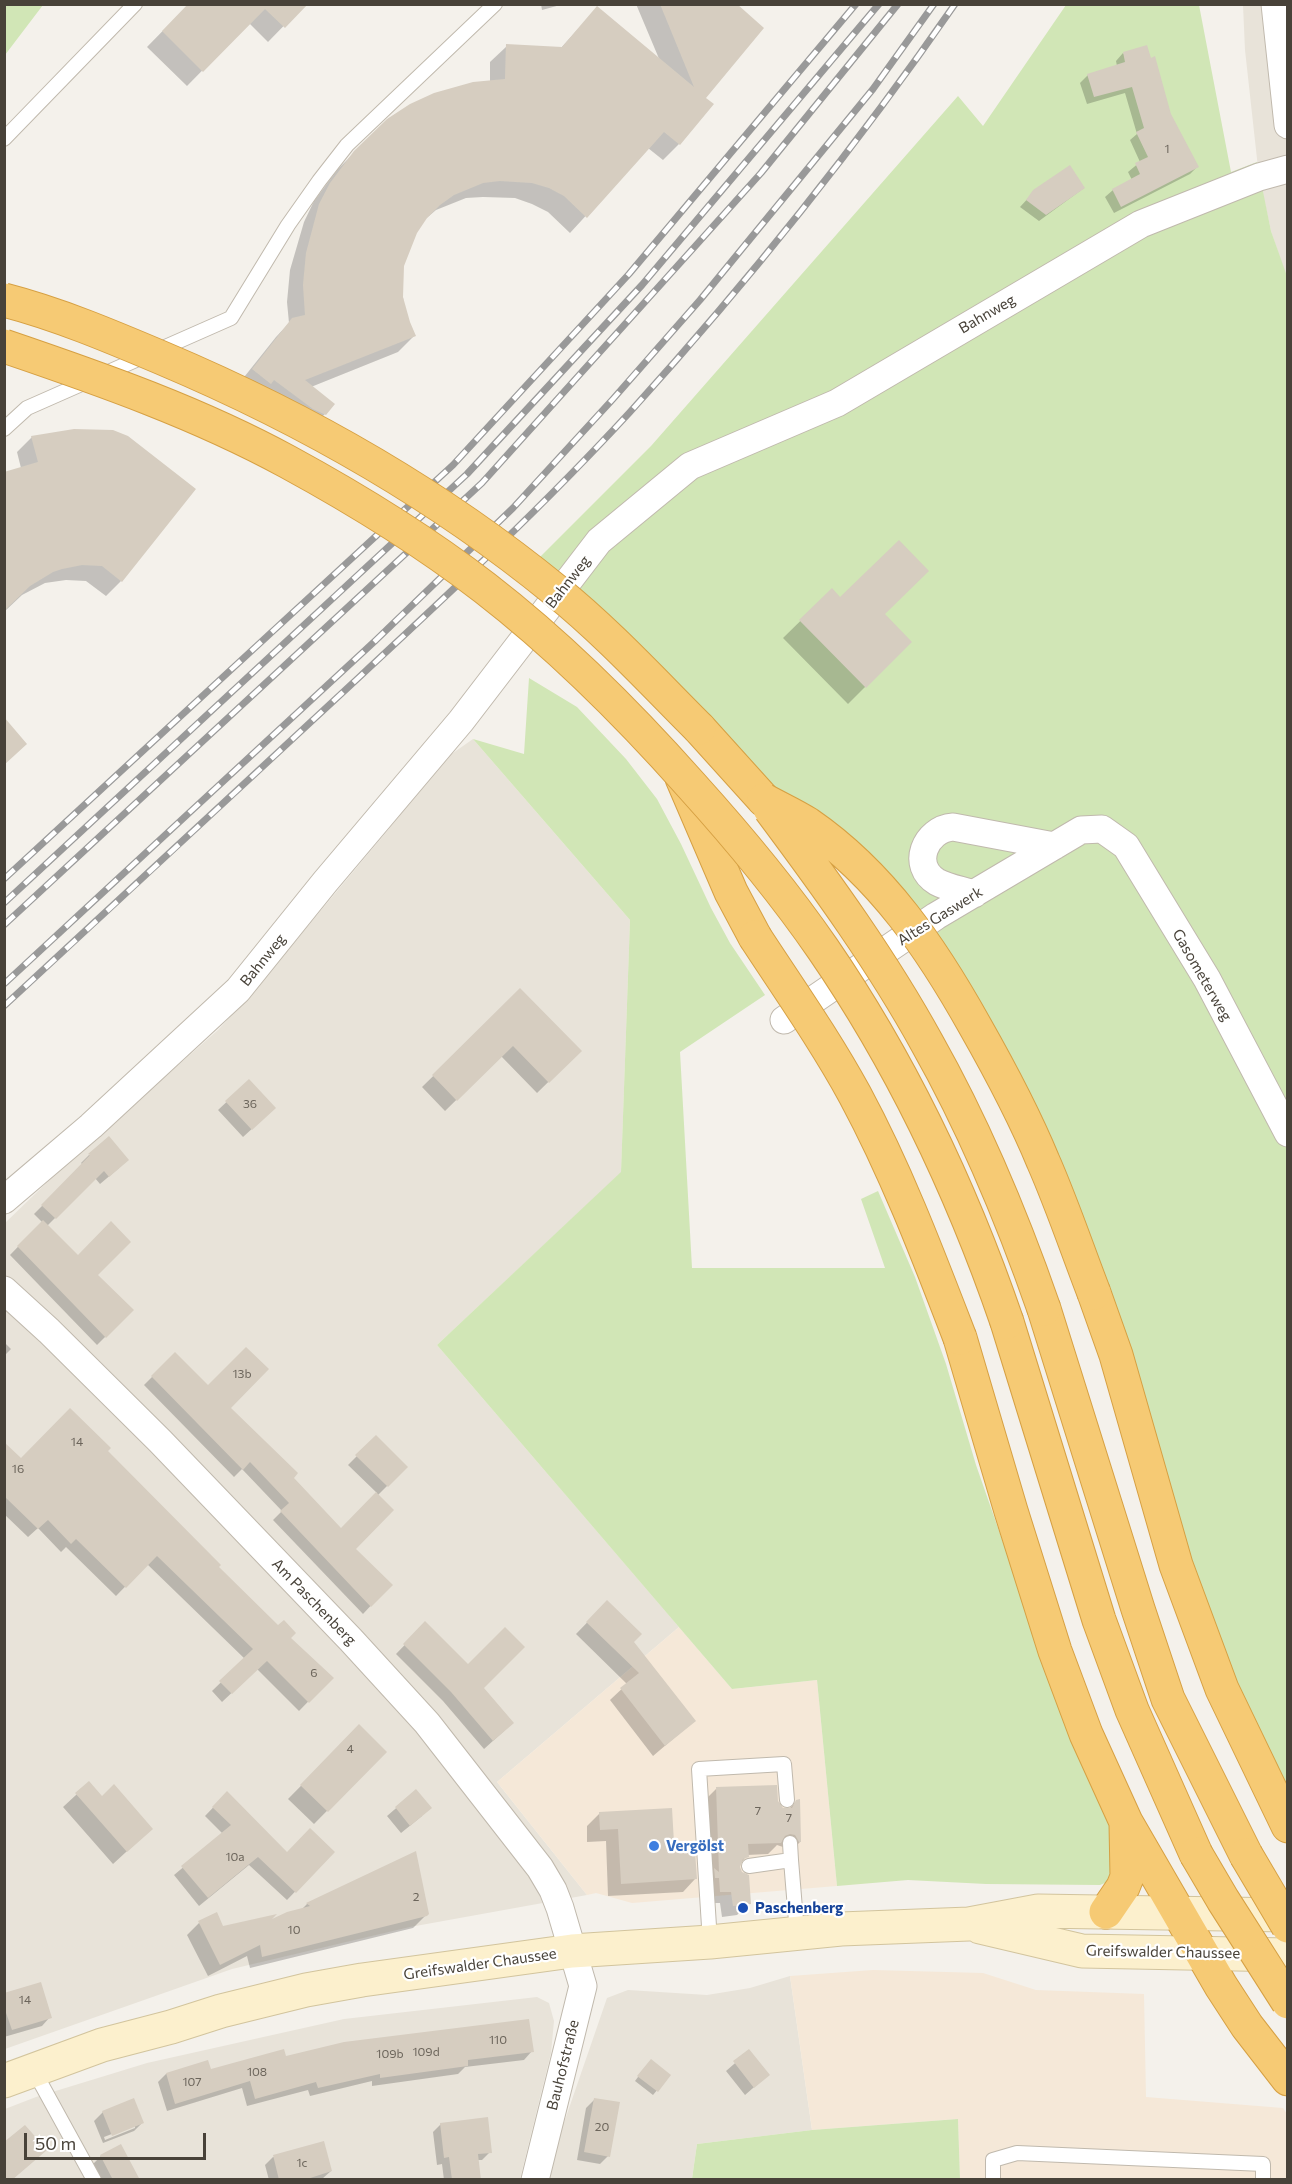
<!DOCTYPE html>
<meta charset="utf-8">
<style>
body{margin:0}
#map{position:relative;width:1292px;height:2184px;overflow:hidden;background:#f4f1eb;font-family:Commissioner,sans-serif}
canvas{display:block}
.frame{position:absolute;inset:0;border:6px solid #484239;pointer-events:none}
.scale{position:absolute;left:24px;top:2133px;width:182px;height:27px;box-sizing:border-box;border:3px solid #484239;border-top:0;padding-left:8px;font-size:18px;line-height:21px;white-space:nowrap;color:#484239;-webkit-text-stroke:4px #fff;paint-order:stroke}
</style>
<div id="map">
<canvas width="1292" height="2184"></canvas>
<div class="frame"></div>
<div class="scale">50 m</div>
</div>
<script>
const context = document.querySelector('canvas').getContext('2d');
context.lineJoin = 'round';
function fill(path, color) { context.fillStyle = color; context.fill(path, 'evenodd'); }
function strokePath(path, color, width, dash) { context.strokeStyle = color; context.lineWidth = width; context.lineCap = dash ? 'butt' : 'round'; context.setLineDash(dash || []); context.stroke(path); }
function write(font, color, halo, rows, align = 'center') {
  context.font = font + ' Commissioner,sans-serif'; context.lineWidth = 4.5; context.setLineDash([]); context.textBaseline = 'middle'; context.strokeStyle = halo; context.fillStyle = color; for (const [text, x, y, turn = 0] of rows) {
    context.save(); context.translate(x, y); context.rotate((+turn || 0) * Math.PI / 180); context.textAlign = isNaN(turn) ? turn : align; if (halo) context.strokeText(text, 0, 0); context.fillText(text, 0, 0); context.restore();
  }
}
const residential = new Path2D(`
 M1243 5H1287V279L1271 231 1259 177 1245 50Z
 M473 739 630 920 621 1173 437 1345 679 1627 497 1782 587 1895 410 1927 232 1969 5 2049V1223L65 1165 218 1030 247 999 388 830 443 760Z
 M790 1976 812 2130 697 2144 692 2179 541 2180 566 2117 607 1998 628 1990 707 1995 750 1988Z
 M537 1997 549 2003 554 2021 551 2053 520 2179 5 2180V2109L36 2097 147 2063 344 2019Z`);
const commercial = new Path2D(`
 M679 1627 732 1689 817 1680 837 1886 632 1903 596 1893 587 1895 497 1782Z
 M873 1970 983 1973 1036 1990 1144 1994 1146 2097 1283 2108 1287 2114V2179H960L958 2119 812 2130 790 1976Z`);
const green = new Path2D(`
 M5 4 43 5 5 55 4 5Z
 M1066 5H1199L1231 172 1257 162 1271 231 1288 279 1287 1826 1116 1355 933 956 528 569 651 446 958 96 983 126Z
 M529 678 577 707 626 759 657 799 681 844 711 908 730 943 765 995 680 1052 692 1268H885L861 1199 878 1191 915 1277 946 1364 976 1465 1063 1714 1110 1822 1116 1842 1110 1881 1100 1885 986 1884 908 1880 837 1886 817 1680 732 1689 437 1345 621 1172 630 920 473 739 524 754Z
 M958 2119 960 2179H692L697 2144 812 2130Z`);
const shadow = new Path2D(`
 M189 4H305L268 42 249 23 187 86 147 47Z
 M541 4H564L542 10Z
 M636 4H735L704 98 679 144 663 160 648 148 570 233 548 212 532 204 515 198 483 197 466 198 436 210 422 222 408 248 403 266 401 284 405 311 414 336 398 352 311 387 325 414 308 430 237 386 276 337 289 323 287 302 290 270 304 222 314 201 338 169 355 152 490 82V62L507 46 560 49 597 8 660 61Z
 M1123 53 1170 114 1197 167 1190 174 1114 213 1105 197 1113 190 1132 180 1128 172 1140 162 1130 140 1137 134 1125 93 1087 104 1080 83 1088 75 1117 66 1116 61Z
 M1084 188 1039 221 1020 207 1032 194Z
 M32 437 194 489 121 581 106 596 86 581 66 580 45 583 22 595 4 612V473L21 468 17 452Z
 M832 590 840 599 883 614 910 642 848 704 783 638Z
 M520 991 580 1051 537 1093 501 1056 445 1111 422 1087Z
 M249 1081 266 1116 243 1137 218 1110Z
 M89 1155 119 1168 100 1184 95 1178 47 1226 132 1310 97 1345 10 1255 42 1222 34 1214 83 1165 81 1163Z
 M4 1342 11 1349 4 1356Z
 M175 1354 229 1408 341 1530 377 1493 348 1465 376 1437 406 1467 377 1496 354 1549 390 1585 363 1614 273 1520 282 1511 242 1469 234 1477 144 1385Z
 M4 1444 21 1460 106 1451 217 1567 331 1678 299 1711 257 1669 222 1702 212 1691 245 1659 147 1564 116 1596 66 1547 61 1552 38 1528 28 1537 4 1514Z
 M607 1602 632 1642 694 1721 653 1756 610 1700 627 1684 576 1634Z
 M425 1624 482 1688 504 1731 484 1749 443 1701 396 1654Z
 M359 1727 385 1752 314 1824 288 1799Z
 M89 1783 138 1841 113 1864 63 1807Z
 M716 1789 778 1806 787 1811 797 1801 800 1842 788 1854 783 1847 777 1845 768 1854 747 1855 738 1867 749 1903 737 1915 722 1917 720 1903H708L704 1801Z
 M416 1791 422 1816 401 1833 387 1816Z
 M227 1793 287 1853 333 1852 287 1900 249 1865 199 1906 174 1875 223 1834 205 1816Z
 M600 1813 673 1845 695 1879 683 1892 608 1896 606 1841 587 1842V1826Z
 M307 1904 428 1913 413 1928 250 1968 247 1956 208 1976 187 1935 199 1923 223 1928 266 1923 301 1910Z
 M4 1995 50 2017 42 2026 4 2037Z
 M532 2051 524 2060 465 2067 458 2074 372 2086V2081L310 2096 308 2090 247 2106 242 2088 167 2111 158 2082 166 2074 210 2071 285 2058Z
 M749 2051 768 2075 745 2095 726 2071Z
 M647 2065 669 2076 653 2095 635 2081Z
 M595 2099 608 2156 600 2164 577 2160 586 2108Z
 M103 2112 143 2122 134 2131 103 2143 94 2121ZM135 2125V2128L105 2140 104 2137Z
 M441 2124 490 2152 482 2160H477L480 2180H444L442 2164 437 2165 433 2132Z
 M101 2156 139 2180H100L92 2165Z
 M273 2157 331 2171 322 2179 269 2180 265 2165Z`);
const building = new Path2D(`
 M188 4H308L285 28 265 9 203 72 162 31Z
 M660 4H737L764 28 706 98 714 104 680 145 664 132 587 218 564 196 549 188 532 183 500 181 483 183 454 195 440 205 427 218 417 233 404 266 403 297 410 322 416 336 305 380 335 404 326 415 313 409 274 380 271 384 252 369 292 318 305 315 303 285 306 253 319 204 330 183 354 151 387 119 410 104 434 93 473 82 505 79 506 44 562 47 597 6 694 87Z
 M1147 45 1151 58 1155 56 1171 114 1199 167 1121 207 1112 189 1140 174 1135 163 1148 157 1136 132 1144 128 1132 87 1094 97 1087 74 1125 62 1123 52Z
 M1070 165 1085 188 1046 215 1026 200 1033 190Z
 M74 429 113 430 128 436 196 489 122 582 102 566 82 565 62 569 53 572 30 586 4 611V472L38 462 31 436Z
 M899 540 929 571 885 614 912 642 866 688 799 620 832 588 840 597Z
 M4 717 27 744 4 765Z
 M520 988 582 1051 549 1083 513 1046 457 1101 432 1075Z
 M249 1079 276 1108 252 1130 225 1101Z
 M109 1136 129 1160 109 1177 104 1171 56 1219 41 1205 90 1155 88 1154Z
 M43 1220 78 1255 111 1221 131 1242 98 1275 134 1310 106 1338 17 1246Z
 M246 1347 269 1369 231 1408 298 1473 294 1478 341 1528 376 1492 394 1510 356 1549 393 1585 371 1607 280 1511 289 1503 250 1462 243 1470 151 1376 175 1352 208 1385Z
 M70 1408 111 1448 108 1451 221 1565 219 1567 278 1625 284 1620 296 1633 291 1638 334 1678 309 1703 267 1661 232 1694 219 1681 253 1649 157 1556 126 1588 76 1539 71 1544 48 1520 38 1529 4 1496V1442L21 1458Z
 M376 1435 408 1467 388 1487 355 1455Z
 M607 1600 642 1634 634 1642 696 1721 665 1746 620 1688 639 1673 586 1622Z
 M425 1621 468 1664 505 1627 525 1647 484 1688 514 1723 493 1741 451 1692 403 1644Z
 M359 1724 387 1752 328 1812 300 1785Z
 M89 1781 102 1796 114 1784 153 1829 127 1852 75 1793Z
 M777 1785 778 1801 783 1808H792L796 1800 800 1799 801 1842H799L795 1835 790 1834 785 1836 781 1843 748 1844 749 1857 743 1859 740 1867 742 1872 749 1875 751 1904 733 1906 731 1892H720L719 1878H715L714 1868 719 1872 716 1787Z
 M416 1789 432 1808 410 1826 395 1807Z
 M227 1791 287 1852 310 1828 335 1852 296 1893 258 1857 208 1898 181 1866 231 1825 212 1807Z
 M672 1808 674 1843H686L695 1851 697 1879 621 1884 618 1829 600 1830 599 1812Z
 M416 1851 429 1914 427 1916 262 1957 260 1945 220 1965 198 1921 217 1912 223 1926 277 1914 272 1919 287 1912 310 1906 306 1903Z
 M41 1982 52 2018 12 2030 4 2007V1993Z
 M529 2019 534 2052 468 2060V2066L380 2078V2074L318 2088 316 2082 255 2099 250 2081 175 2104 166 2073 208 2060 211 2069 284 2049 286 2056 344 2042Z
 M749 2049 770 2075 754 2088 733 2061Z
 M651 2059 671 2075 658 2092 637 2076Z
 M134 2098 144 2123 112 2136 102 2111Z
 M594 2098 620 2102 610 2157 584 2152Z
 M488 2117 492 2153 478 2154 481 2180H452L449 2157 444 2158 440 2123Z
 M25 2125 47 2150 12 2180H4V2142Z
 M324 2141 332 2171 304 2180H279L273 2155Z
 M121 2144 140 2180H113L100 2155Z`);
const lane = new Path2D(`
 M4 139 135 4
 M4 429 27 408 231 318 288 225 319 181 347 145 495 4
 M791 1860 797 1933
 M749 1866 791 1860 790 1843
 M710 1942 699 1769 784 1764 787 1800
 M33 2069 94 2180
 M993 2180V2160L1017 2153 1263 2164V2180`);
const street = new Path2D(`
 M1275 4 1288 125
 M974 894C962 890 948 888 937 882 910 866 925 829 953 827L1054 846
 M784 1020 936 916 1081 830 1102 829 1126 846 1207 979 1288 1133
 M4 1200 91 1126 238 990 325 882 461 721 599 541 690 466 837 403 1141 224 1259 177 1288 169
 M4 1290 49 1331 160 1441 351 1640 427 1723 540 1868 553 1890 560 1908 583 1986 535 2180`);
const secondary = new Path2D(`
 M980 1927 1082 1951 1288 1955
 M4 2081 102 2045 171 2027 221 2011 306 1990 362 1980 572 1951 710 1942 841 1929 969 1924 1038 1911 1288 1915`);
const highway = new Path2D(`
 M699 728 764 800
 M682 778 731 892 755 937
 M1094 1293 1116 1355 1176 1565 1222 1689 1288 1826
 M1044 1309 1138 1609 1168 1699 1246 1855
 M1007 1322 1099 1620 1132 1710 1196 1854
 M960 1338 1011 1511 1055 1651 1086 1734 1126 1822 1221 1986 1247 2026 1288 2079
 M1106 1912 1123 1887 1127 1877 1126 1824`);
const rail = new Path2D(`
 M4 879 453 465 629 274 856 4
 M4 903 467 474 642 285 879 4
 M4 925 482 483 761 173 898 4
 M4 984 375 641 513 508 613 399 700 300 873 89 934 4
 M4 1006C117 902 229 798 341 694 440 602 539 511 630 412 747 283 856 147 955 4`);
const highwayBridge = new Path2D(`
 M4 300C58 314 110 336 162 358 304 418 435 492 555 590 607 632 652 681 699 728
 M4 346C101 379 198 413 288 462 356 499 424 541 485 588 560 646 628 714 691 785 738 837 783 891 823 949 902 1064 962 1191 1007 1322
 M764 800C778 808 794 815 808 824 882 875 932 949 975 1026 1000 1070 1024 1115 1043 1161 1062 1204 1077 1249 1094 1293
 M770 809C826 884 882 961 927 1043 975 1128 1012 1217 1044 1309
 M755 937C789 989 825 1040 855 1095 897 1173 928 1255 960 1338
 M1196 1854 1223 1900 1288 2002
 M1246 1855 1288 1926`);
const markers = [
 [654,1846,6,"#3f7fe0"],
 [743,1908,6,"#1a4fb4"]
];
const numberNames = [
 ["1",1167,149],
 ["36",250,1104],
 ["13b",242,1374],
 ["14",77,1442],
 ["16",18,1469],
 ["6",314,1673],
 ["4",350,1749],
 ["7",758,1811],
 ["7",789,1818],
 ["10a",235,1857],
 ["2",416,1897],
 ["10",294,1930],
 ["14",25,2000],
 ["110",498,2040],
 ["109d",426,2052],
 ["109b",390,2054],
 ["108",257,2072],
 ["107",192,2082],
 ["20",602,2127],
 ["1c",302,2163]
];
const streetNames = [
 ["Bahnweg",987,314,-30],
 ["Bahnweg",568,582,-52],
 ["Altes Gaswerk",940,916,-32],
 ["Bahnweg",263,960,-51],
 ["Gasometerweg",1202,975,60],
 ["Am Paschenberg",314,1602,46],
 ["Greifswalder Chaussee",1163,1952,1],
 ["Greifswalder Chaussee",480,1964,-8],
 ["Bauhofstraße",563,2065,-76]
];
const shopNames = [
 ["Vergölst",666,1846]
];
const transitNames = [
 ["Paschenberg",755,1908]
];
fill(residential, '#e8e3d9');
fill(commercial, '#f5e8d8');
fill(green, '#d1e6b6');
fill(shadow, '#0003');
fill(building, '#d6cdc0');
strokePath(lane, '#c0b9ad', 16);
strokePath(street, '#c0b9ad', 29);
strokePath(secondary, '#d2c49d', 35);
strokePath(highway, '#d6a043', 35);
strokePath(lane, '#fff', 14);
strokePath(street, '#fff', 27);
strokePath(secondary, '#fcf0cd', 33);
strokePath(highway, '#f6ca74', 33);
strokePath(rail, '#999', 7);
strokePath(rail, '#fff', 4.5, [14]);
strokePath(highwayBridge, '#d6a043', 35, []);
strokePath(highwayBridge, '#f6ca74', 33);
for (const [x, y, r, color] of markers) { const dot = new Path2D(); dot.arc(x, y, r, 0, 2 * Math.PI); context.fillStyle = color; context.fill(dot); strokePath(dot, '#fff', 2); }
write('12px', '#6c655b', null, numberNames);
write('15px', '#484239', '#fff', streetNames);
write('bold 15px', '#366cbe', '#fff', shopNames, 'left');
write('bold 15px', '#164399', '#fff', transitNames, 'left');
</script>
